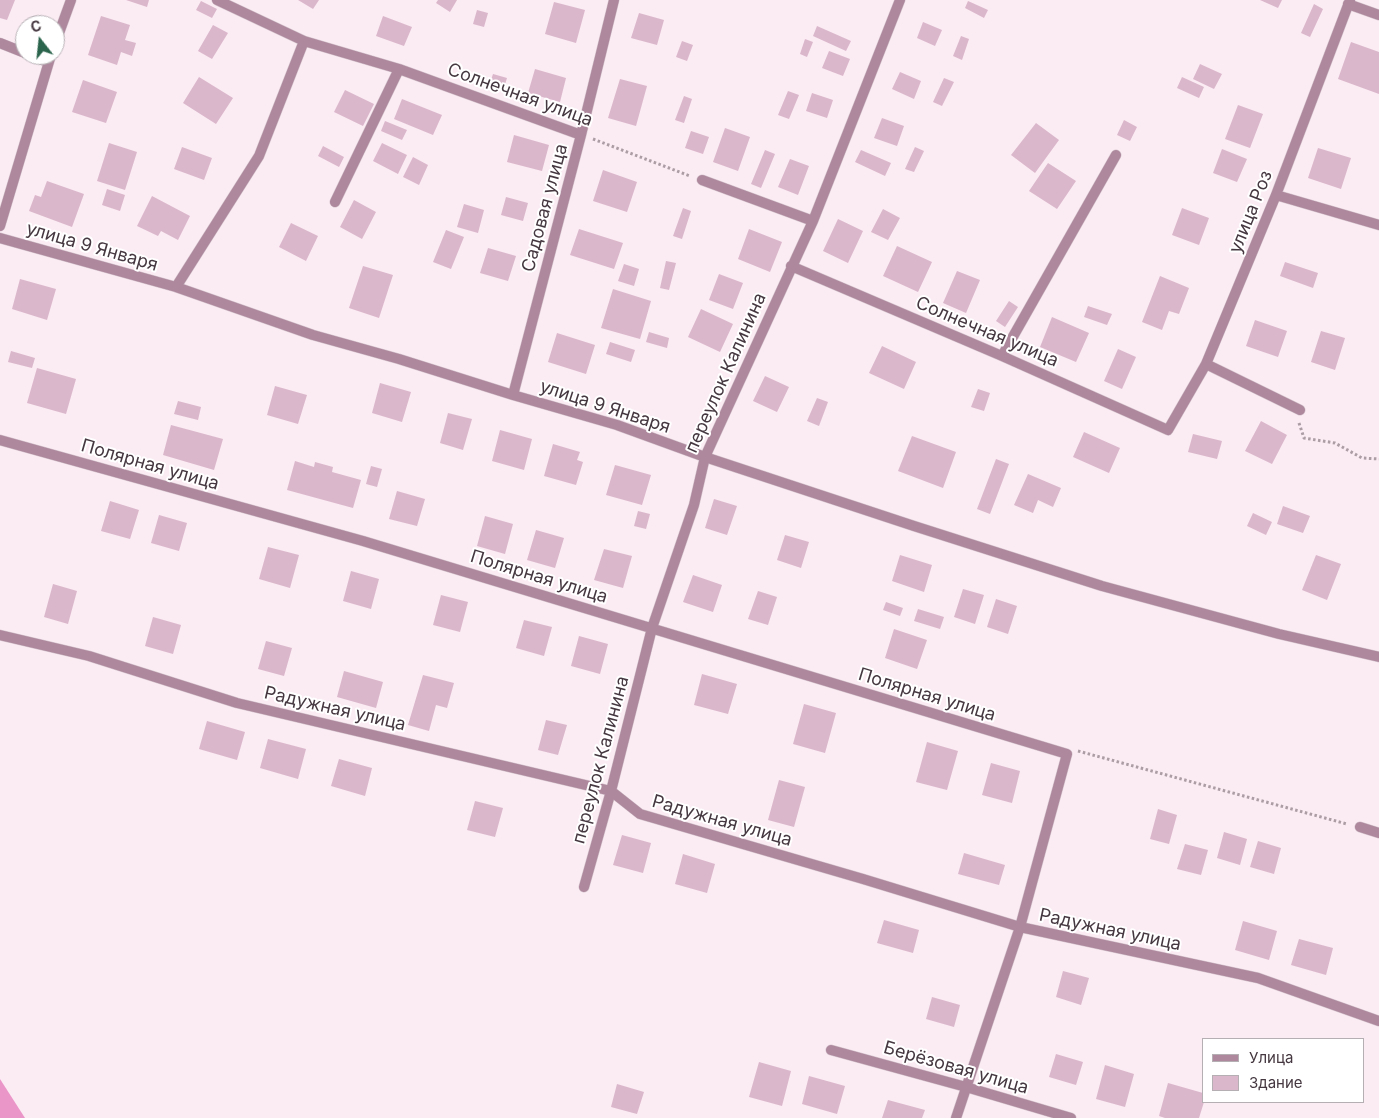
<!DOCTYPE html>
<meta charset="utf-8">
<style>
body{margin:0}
#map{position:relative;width:1379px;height:1118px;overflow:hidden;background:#fbebf3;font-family:Inter,sans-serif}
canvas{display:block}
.legend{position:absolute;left:1202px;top:1038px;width:162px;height:65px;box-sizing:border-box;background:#fff;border:1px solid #b5afb3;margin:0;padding:6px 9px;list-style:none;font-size:15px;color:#463840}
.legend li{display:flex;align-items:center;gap:10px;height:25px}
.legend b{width:25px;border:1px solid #b5afb3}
.north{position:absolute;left:15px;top:15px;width:50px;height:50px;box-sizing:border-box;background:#fff;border:1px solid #b5afb3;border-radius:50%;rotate:344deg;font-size:14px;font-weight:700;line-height:20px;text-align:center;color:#463840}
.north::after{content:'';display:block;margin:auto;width:18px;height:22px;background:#2b644d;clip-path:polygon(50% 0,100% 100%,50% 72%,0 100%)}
</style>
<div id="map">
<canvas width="1379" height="1118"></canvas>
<ul class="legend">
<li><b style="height:6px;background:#ae899e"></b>Улица</li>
<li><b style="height:14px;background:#dbb7cb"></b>Здание</li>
</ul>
<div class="north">С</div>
</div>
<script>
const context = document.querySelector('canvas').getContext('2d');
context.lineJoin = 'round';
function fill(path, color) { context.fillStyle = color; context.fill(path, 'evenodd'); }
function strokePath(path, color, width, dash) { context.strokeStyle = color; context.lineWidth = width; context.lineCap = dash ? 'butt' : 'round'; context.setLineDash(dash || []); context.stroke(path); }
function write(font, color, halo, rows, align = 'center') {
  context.font = font + ' Inter,sans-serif'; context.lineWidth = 4; context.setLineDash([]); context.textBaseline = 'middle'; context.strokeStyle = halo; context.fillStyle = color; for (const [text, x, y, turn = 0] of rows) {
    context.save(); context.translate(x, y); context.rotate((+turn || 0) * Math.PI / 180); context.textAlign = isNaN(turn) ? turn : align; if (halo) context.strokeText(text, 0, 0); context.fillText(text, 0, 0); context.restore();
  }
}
const forest = new Path2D(`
 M0 1079 25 1118H0Z`);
const building = new Path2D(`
 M0 0H15L7 20 0 18Z
 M126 0H149L147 7Z
 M298 0H319L313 9Z
 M438 0H457L450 12 436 3Z
 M1260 0H1282L1278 8Z
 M201 1 217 9 212 18 196 10Z
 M968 1 988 10 984 18 965 8Z
 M554 2 585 10 576 43 545 34Z
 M1314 4 1323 9 1310 37 1301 33Z
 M477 10 488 13 484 27 473 24Z
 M639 13 664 20 657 45 631 38Z
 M101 16 130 25 125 40 136 43 132 56 121 52 117 65 88 55Z
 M383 16 412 27 404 46 376 36Z
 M923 22 942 30 935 46 917 38Z
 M213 25 228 33 212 59 198 51Z
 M817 26 851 41 846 51 813 36Z
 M961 36 969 39 962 60 953 56Z
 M805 39 813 42 807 57 800 54Z
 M682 41 693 45 687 61 676 57Z
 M1351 42 1379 52V94L1338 79Z
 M829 51 850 59 843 76 822 68Z
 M1200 64 1222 74 1214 89 1193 79Z
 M535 69 566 78 560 102 528 93Z
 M900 72 921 81 914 99 892 89Z
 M493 74 507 78 503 91 489 86Z
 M199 77 233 98 216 124 183 103Z
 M1182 77 1204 87 1199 98 1177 88Z
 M944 78 954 82 942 106 933 102Z
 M620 79 647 86 636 126 608 118Z
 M83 80 117 92 106 123 72 112Z
 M345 90 374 104 363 126 334 112Z
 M788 91 799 95 789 119 778 115Z
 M812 93 833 100 827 118 806 111Z
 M684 96 692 99 684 123 675 120Z
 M402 99 442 115 433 135 394 119Z
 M1238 105 1263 114 1250 148 1225 139Z
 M882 118 904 126 897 146 874 138Z
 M1124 120 1137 127 1130 141 1117 135Z
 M385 121 407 130 402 140 381 131Z
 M1036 123 1059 140 1035 173 1011 155Z
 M725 128 750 137 738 171 713 162Z
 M691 131 709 137 703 154 685 148Z
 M514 135 549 145 542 171 507 162Z
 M109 143 137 152 125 190 97 181Z
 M382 143 407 155 398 174 373 161Z
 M323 146 344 157 339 167 318 156Z
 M182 147 212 158 204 180 174 169Z
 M915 147 924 151 914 172 905 169Z
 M1318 148 1351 158 1341 189 1308 178Z
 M1222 149 1247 159 1237 182 1213 173Z
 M765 150 775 154 761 188 751 184Z
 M861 150 891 163 885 176 855 162Z
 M413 157 428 165 419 185 403 177Z
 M790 159 809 166 798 195 778 187Z
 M1048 163 1076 181 1057 209 1029 191Z
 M603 170 637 182 627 212 593 201Z
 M47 181 84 194 72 227 29 211 35 195 41 197Z
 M107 189 125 195 120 211 102 205Z
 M152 196 190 216 178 240 161 231 158 236 137 226Z
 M506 197 528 203 523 221 501 215Z
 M354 200 376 212 362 239 340 227Z
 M464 204 484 210 478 233 457 227Z
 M683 208 691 211 682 239 673 236Z
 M1182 208 1209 218 1199 245 1172 235Z
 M883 209 900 218 888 240 871 232Z
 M838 219 863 231 848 263 823 251Z
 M291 223 318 236 306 261 279 247Z
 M579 229 623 243 614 269 570 255Z
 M749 229 782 242 770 272 738 259Z
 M446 230 464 237 451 269 433 262Z
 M897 246 932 262 918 292 883 276Z
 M488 248 516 256 508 281 480 273Z
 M666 261 676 263 669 290 660 288Z
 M1285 262 1318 273 1313 288 1280 276Z
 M624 264 639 269 634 286 618 281Z
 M363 266 393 275 379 318 349 308Z
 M957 271 980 280 966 313 943 303Z
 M719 274 743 283 733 309 709 300Z
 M1160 276 1189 288 1179 314 1169 311 1162 330 1142 322Z
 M20 279 56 289 47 320 12 309Z
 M613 289 651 301 640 339 601 328Z
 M1009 301 1018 307 1005 327 996 321Z
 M1088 306 1112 314 1107 325 1084 317Z
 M701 309 733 324 720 352 688 337Z
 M1052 317 1089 333 1076 362 1040 347Z
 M1255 320 1287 331 1278 357 1246 346Z
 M1321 331 1345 338 1335 370 1311 362Z
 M649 332 669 338 667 348 646 342Z
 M557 333 595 345 586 374 548 362Z
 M610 342 635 350 631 362 606 354Z
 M882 346 916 362 904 389 869 373Z
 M1118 349 1136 357 1122 389 1104 381Z
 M11 351 35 358 32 368 8 362Z
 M37 368 76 379 66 414 27 403Z
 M765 376 789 387 777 412 753 401Z
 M380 383 411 392 402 422 372 413Z
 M275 386 307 395 298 424 267 415Z
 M978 389 990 393 984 411 971 407Z
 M817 398 828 402 819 426 807 421Z
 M178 401 201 407 198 420 174 414Z
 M448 413 472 419 463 450 440 443Z
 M1261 421 1287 435 1272 464 1245 451Z
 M171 425 223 439 214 470 163 455Z
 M500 430 532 439 524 470 492 461Z
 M1084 432 1120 448 1109 473 1073 457Z
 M1193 434 1222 441 1217 459 1188 452Z
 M912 436 956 452 943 488 898 471Z
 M553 444 580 452 577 460 583 462 576 485 544 476Z
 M996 459 1009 464 990 514 977 509Z
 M295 461 314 467 315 462 333 467 332 472 361 480 353 508 287 490Z
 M615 465 651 475 642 505 606 495Z
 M371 466 382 469 377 487 366 484Z
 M1028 474 1061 488 1053 507 1038 500 1033 513 1014 505Z
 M397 491 425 499 417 526 389 519Z
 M714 499 737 506 727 535 705 528Z
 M110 501 139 510 130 539 101 531Z
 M1283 506 1310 516 1303 533 1277 524Z
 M638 511 650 514 646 529 634 526Z
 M1253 513 1272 522 1266 535 1247 526Z
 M159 515 187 523 179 551 151 543Z
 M485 516 513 524 505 554 477 546Z
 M536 530 564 538 555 568 527 560Z
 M785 535 809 542 801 568 777 560Z
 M268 547 299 555 290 588 259 579Z
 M604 549 632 556 623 588 594 580Z
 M900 555 932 565 924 592 892 581Z
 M1316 555 1341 564 1327 600 1302 590Z
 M351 571 379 579 371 609 343 601Z
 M693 575 722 585 713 612 683 602Z
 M53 584 77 591 68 624 44 617Z
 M963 589 984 595 975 624 954 617Z
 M758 591 777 597 768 625 748 619Z
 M441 595 468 602 460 632 433 625Z
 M996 599 1017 606 1008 634 987 627Z
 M886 602 903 608 900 616 883 610Z
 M918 609 944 617 940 629 914 621Z
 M153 617 181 625 173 654 145 646Z
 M524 620 552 627 544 656 516 648Z
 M894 629 927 640 917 669 885 658Z
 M579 636 608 644 600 674 571 666Z
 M266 641 292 648 284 676 258 669Z
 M344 671 383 682 376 708 337 697Z
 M702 674 737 684 728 714 694 705Z
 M423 675 454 683 447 708 436 705 429 731 408 725Z
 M804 704 836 713 825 753 793 744Z
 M546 720 567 725 558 755 538 750Z
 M207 721 245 732 237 760 199 749Z
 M268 739 306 749 298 779 260 768Z
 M927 742 958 751 947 790 916 782Z
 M339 759 372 768 365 796 331 786Z
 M991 763 1020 771 1012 803 982 795Z
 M779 780 805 787 794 827 768 820Z
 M475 801 503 808 495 837 467 830Z
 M1158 809 1177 815 1169 844 1150 839Z
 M1224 832 1247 839 1240 865 1217 858Z
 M622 835 651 843 643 873 613 865Z
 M1258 841 1281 848 1274 874 1250 867Z
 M1185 844 1208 850 1201 875 1177 869Z
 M964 853 1005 865 999 885 958 874Z
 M683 854 715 864 707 893 675 884Z
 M884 920 919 930 913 953 877 943Z
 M1243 921 1277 931 1269 960 1235 950Z
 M1299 939 1333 948 1326 975 1291 965Z
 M1063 971 1089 978 1081 1005 1056 997Z
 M932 997 960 1005 954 1027 926 1019Z
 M1056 1054 1083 1062 1076 1085 1049 1077Z
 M759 1062 791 1071 782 1106 749 1097Z
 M1105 1065 1134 1074 1125 1107 1096 1099Z
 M809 1076 845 1086 837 1114 802 1104Z
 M1168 1083 1203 1093 1204 1102 1199 1118H1165L1159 1116Z
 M617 1084 644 1092 637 1114 611 1107Z
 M888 1100 925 1110 922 1118H882Z`);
const path = new Path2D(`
 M593 139 690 176
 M1299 423 1304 438 1335 443 1362 458 1379 459
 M1078 751 1347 824`);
const street = new Path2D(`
 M217 0 304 41 399 69 581 135
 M1348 4 1379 15
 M0 43 25 53
 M55 44 71 0
 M30 55 48 62
 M702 180 813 221
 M1276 195 1379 225
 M335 202 399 69
 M0 226 51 55
 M0 238 176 287 313 335 399 359 513 395 617 425 705 457 914 526 1102 586 1279 634 1379 657
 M791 266 1002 356 1168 430 1206 364 1276 195 1350 0
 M176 287 259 156 304 41
 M1002 356 1116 155
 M1206 364 1300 410
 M513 395 581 135 614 0
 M0 440 363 541 1067 754 1020 927 956 1118
 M0 635 89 656 237 703 611 791 640 814 863 879 1020 927 1258 978 1379 1021
 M1360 827 1379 833
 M584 887 611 791 652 628 694 505 705 457 813 221 900 0
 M831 1050 966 1087 1071 1118`);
const streetNames = [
 ["Солнечная улица",520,95,20],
 ["Садовая улица",545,208,-75],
 ["улица Роз",1251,212,-68],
 ["улица 9 Января",92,247,16],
 ["Солнечная улица",987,332,23],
 ["переулок Калинина",726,373,-66],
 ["улица 9 Января",605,407,18],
 ["Полярная улица",150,465,16],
 ["Полярная улица",539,577,17],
 ["Полярная улица",927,695,17],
 ["Радужная улица",335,709,13],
 ["переулок Калинина",601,760,-75],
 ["Радужная улица",722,821,16],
 ["Радужная улица",1110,930,12],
 ["Берёзовая улица",956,1068,16]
];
fill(forest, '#eb96c8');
fill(building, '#dbb7cb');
strokePath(street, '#d7c7cf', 11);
strokePath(path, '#ac9da5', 3, [2.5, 2.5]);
strokePath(street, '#ae899e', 10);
write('18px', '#463840', '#fff', streetNames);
</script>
